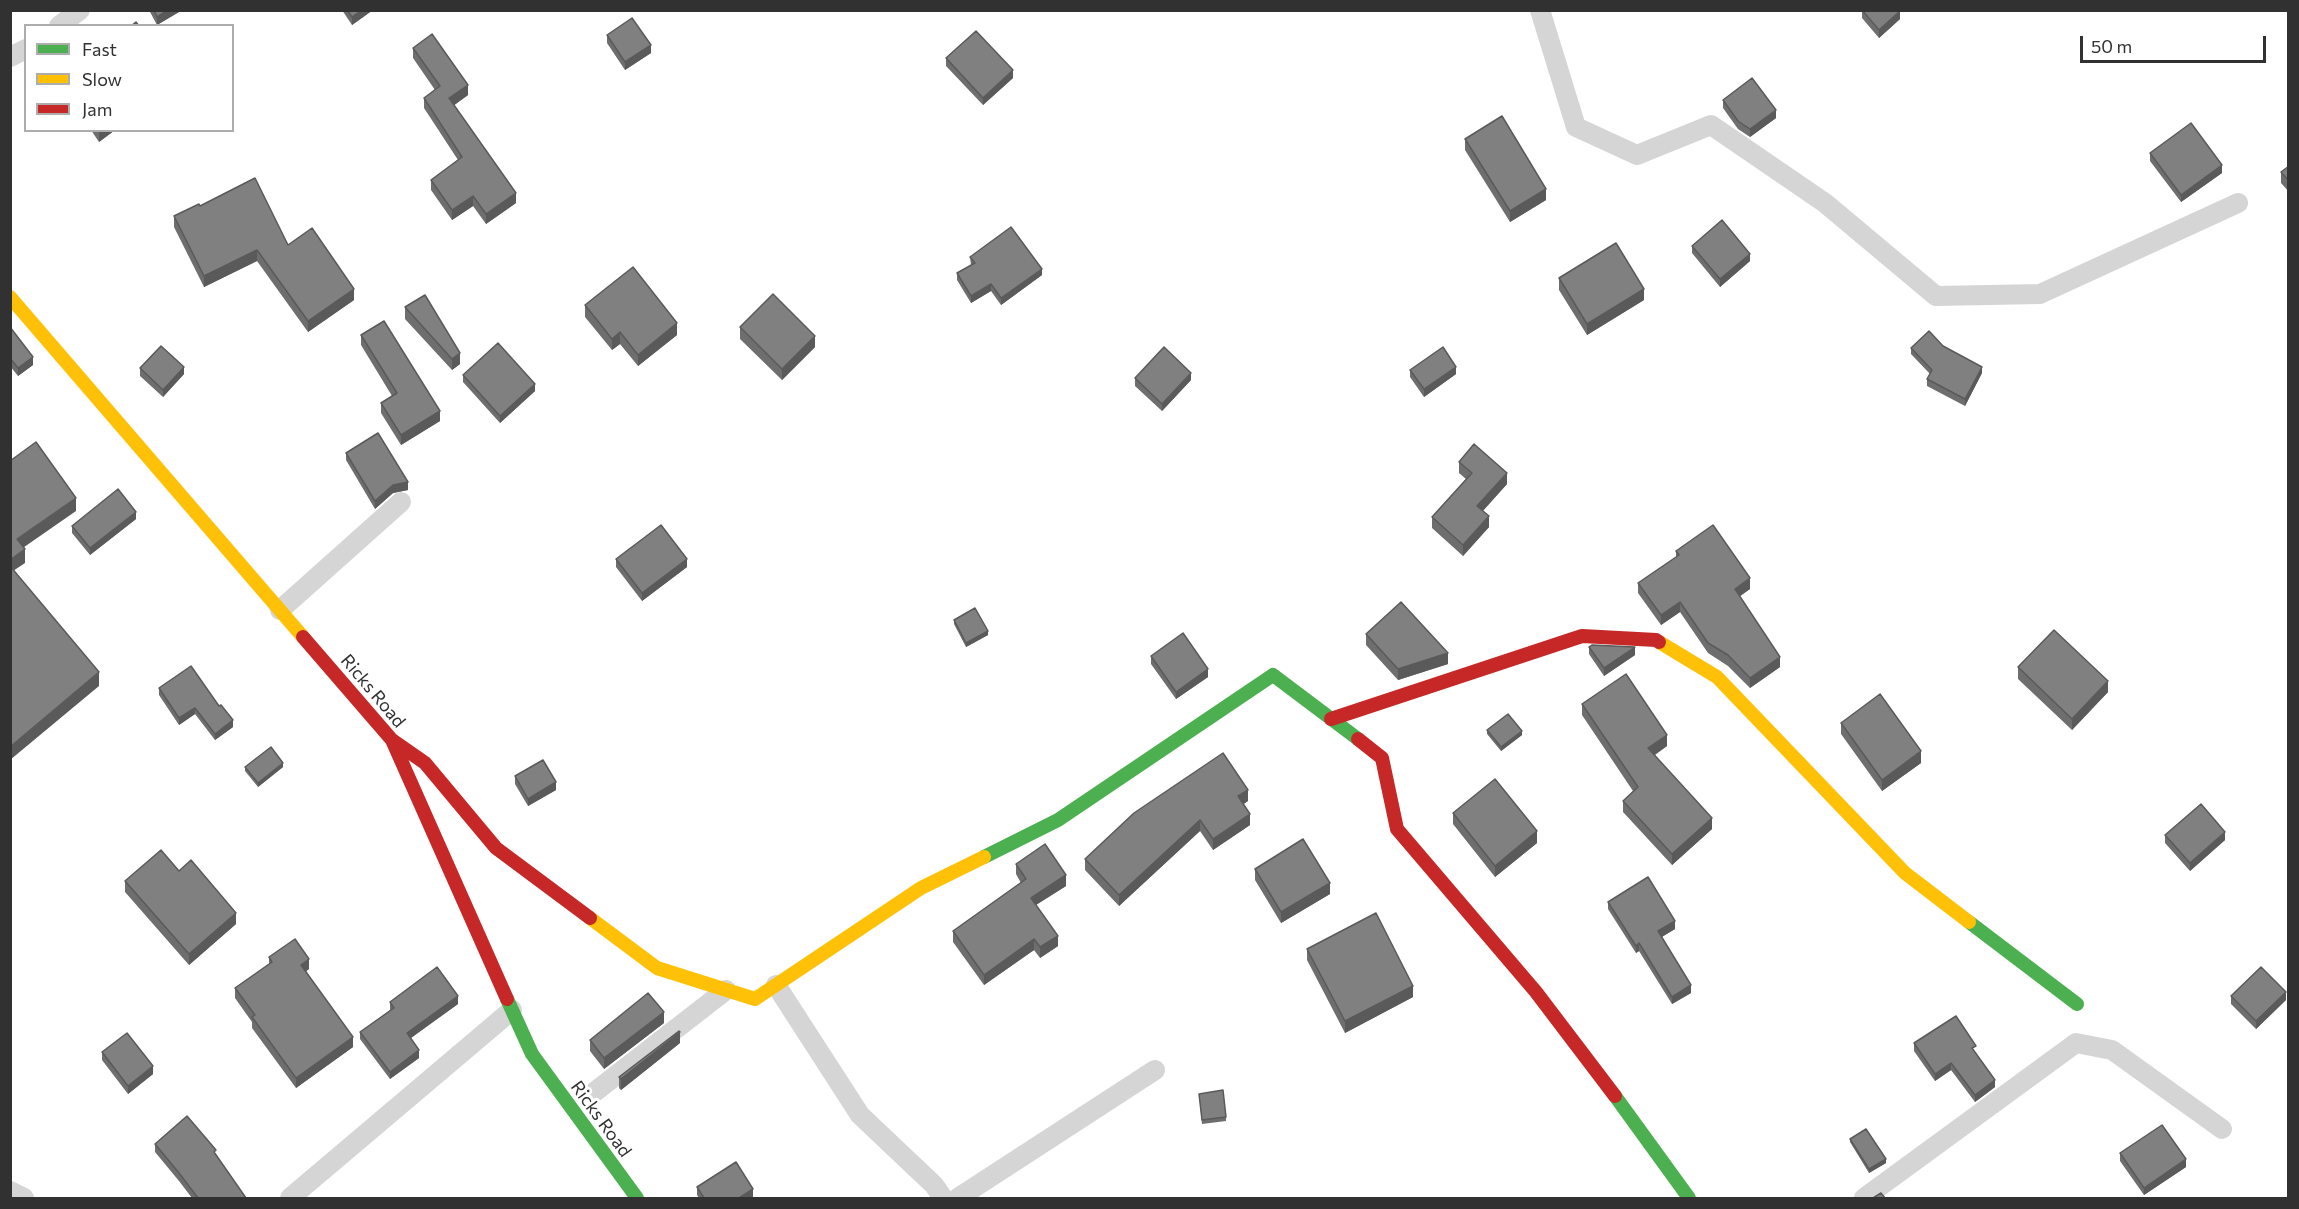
<!DOCTYPE html>
<style>
body{margin:0}
#map{position:relative;width:2299px;height:1209px;overflow:hidden;background:#fff;font-family:Commissioner,sans-serif}
canvas{display:block}
.frame{position:absolute;inset:0;border:12px solid #313131;pointer-events:none}
.legend{position:absolute;left:24px;top:24px;width:210px;height:108px;box-sizing:border-box;background:#fff;border:2px solid #adadad;margin:0;padding:8px 10px;list-style:none;font-size:18px;color:#313131}
.legend li{display:flex;align-items:center;gap:12px;height:30px}
.legend b{width:30px;border:2px solid #adadad}
.scale{position:absolute;left:2080px;top:36px;width:186px;height:27px;box-sizing:border-box;border:3px solid #313131;border-top:0;padding-left:8px;font-size:18px;line-height:21px;white-space:nowrap;color:#313131;-webkit-text-stroke:4px #fff;paint-order:stroke}
</style>
<div id="map">
<canvas width="2299" height="1209"></canvas>
<div class="frame"></div>
<ul class="legend">
<li><b style="height:8px;background:#4caf50"></b>Fast</li>
<li><b style="height:8px;background:#ffc107"></b>Slow</li>
<li><b style="height:8px;background:#c62828"></b>Jam</li>
</ul>
<div class="scale">50 m</div>
</div>
<script>
const context = document.querySelector('canvas').getContext('2d');
context.lineJoin = 'round';
function strokePath(path, color, width, dash) { context.strokeStyle = color; context.lineWidth = width; context.lineCap = dash ? 'butt' : 'round'; context.setLineDash(dash || []); context.stroke(path); }
function fill(path, color) { context.fillStyle = color; context.fill(path, 'evenodd'); }
function write(font, color, halo, rows, align = 'center') {
  context.font = font + ' Commissioner,sans-serif'; context.lineWidth = 6; context.setLineDash([]); context.textBaseline = 'middle'; context.strokeStyle = halo; context.fillStyle = color; for (const [text, x, y, turn = 0] of rows) {
    context.save(); context.translate(x, y); context.rotate((+turn || 0) * Math.PI / 180); context.textAlign = isNaN(turn) ? turn : align; if (halo) context.strokeText(text, 0, 0); context.fillText(text, 0, 0); context.restore();
  }
}
const street = new Path2D(`
 M1540 10 1576 127 1637 155 1711 125 1825 203 1936 296 2040 294 2238 203
 M59 26 80 10
 M10 57 26 49
 M280 610 401 502
 M776 985 860 1115 934 1185 943 1198
 M592 1094 726 990
 M10 1191 24 1198
 M290 1198 512 1010
 M958 1198 1155 1070
 M1864 1198 2076 1043 2112 1050 2222 1129`);
const fast = new Path2D(`
 M984 857 1058 820 1273 675 1358 739
 M1969 922 2077 1004
 M507 999 532 1054 637 1198
 M1615 1096 1689 1198`);
const slow = new Path2D(`
 M10 297 303 637
 M1659 642 1717 677 1905 873 1969 922
 M590 918 657 968 755 999 921 888 984 857`);
const jam = new Path2D(`
 M303 637 392 740 507 999
 M1331 719 1582 636 1656 640 1659 642
 M1358 739 1382 758 1397 829 1536 992 1615 1096
 M392 740 425 763 496 848 590 918`);
const wall = new Path2D(`
 M149 10H179V12L157 25Z
 M342 10H373L352 25Z
 M1862 10 1900 19 1879 38 1862 18Z
 M607 35 651 53 625 70 607 43Z
 M413 48 468 95 454 105 516 203 486 224 473 206 452 220 431 190V180L458 160 424 108V98L435 90 413 58Z
 M946 58 1013 78 983 105 946 66Z
 M1723 100 1776 118 1750 137 1738 129 1723 108Z
 M91 130H115L99 142Z
 M1465 139 1546 200 1510 222 1465 150Z
 M2150 153 2222 173 2181 202 2150 161Z
 M2289 166V192L2281 183V172Z
 M200 206 288 245 354 300 308 332 257 261 204 287 174 227V216Z
 M1692 246 1750 261 1720 287 1692 253Z
 M970 257 1042 275 1001 305 991 291 971 303 957 280V273L971 265Z
 M1559 278 1644 300 1587 335 1559 290Z
 M585 305 677 335 638 366 620 344 612 350 585 317Z
 M405 307 460 364 452 370 405 319Z
 M10 327 33 365 18 376 10 366Z
 M740 327 815 347 782 380 740 339Z
 M361 335 440 421 401 445 381 413V403L392 396 361 345Z
 M1943 346 1982 373 1965 406 1927 386V379L1930 374 1911 354V348Z
 M140 368 184 374 163 397 140 376Z
 M1410 370 1456 374 1424 397 1410 377Z
 M463 375 535 391 500 423 463 382Z
 M1135 378 1191 380 1162 411 1135 386Z
 M346 453 408 490 393 493 375 509 346 460Z
 M1459 462 1507 484 1483 511 1489 527 1463 556 1432 528V517L1466 479 1459 473Z
 M136 519 90 555 72 533V526Z
 M1676 551 1750 589 1739 596 1780 667 1750 688 1728 666 1708 653 1680 612 1661 625 1638 593V583L1676 557Z
 M616 559 687 567 642 601 616 567Z
 M954 620 988 635 966 647 954 624Z
 M1366 634 1448 664 1398 680 1366 645Z
 M1589 647 1635 655 1604 676 1589 654Z
 M1151 656 1208 677 1176 699 1151 664Z
 M2018 667 2108 692 2072 730 2018 679Z
 M159 688 233 727 215 740 195 714 179 725 159 695Z
 M1582 704 1667 746 1655 755 1712 829 1672 865 1623 812V801L1633 791 1582 715Z
 M1841 723 1921 763 1882 791 1841 734Z
 M1487 730 1522 735 1501 751 1487 734Z
 M245 767H283L258 787 245 771Z
 M515 776 556 790 528 806 515 784Z
 M1248 801 1243 804 1250 825 1213 850 1200 831 1119 906 1085 870V859Z
 M1453 813 1537 843 1495 877 1453 824Z
 M2165 835 2225 840 2190 871 2165 843Z
 M1016 864 1066 886 1036 905 1058 946 1040 958 1034 950 984 985 953 942V931L1021 883 1016 874Z
 M1255 869 1330 894 1281 923 1255 880Z
 M179 871 236 924 189 965 125 892V881Z
 M1608 902 1675 929 1662 937 1691 993 1672 1004 1639 951 1636 953 1608 909Z
 M1307 949 1413 997 1345 1033 1307 960Z
 M269 957 309 969 306 971 353 1047 296 1088 252 1028V1022L235 998V988L269 964Z
 M2231 996 2286 1000 2256 1029 2231 1004Z
 M390 1002 458 1004 410 1038 419 1058 390 1079 360 1039V1032L390 1010Z
 M664 1023 604 1069 590 1051V1040Z
 M680 1043 621 1090 619 1088V1077Z
 M1914 1043 1976 1053 1995 1087 1975 1102 1951 1070 1935 1081 1914 1051Z
 M102 1052 153 1074 128 1094 102 1060Z
 M1199 1094 1226 1117V1121L1202 1124Z
 M1850 1139 1886 1163 1869 1173 1850 1142Z
 M155 1144 216 1155 246 1198H192L179 1181 155 1152Z
 M2120 1153 2186 1167 2144 1195 2120 1161Z
 M697 1187 753 1197 751 1198H699L697 1195Z`);
const shadedWall = new Path2D(`
 M168 10H179V12L157 25V17Z
 M362 10H373L352 25V17Z
 M1900 11V19L1879 38V30Z
 M651 45V53L625 70V62Z
 M1013 70V78L983 105V98Z
 M468 85V95L449 109V98Z
 M1776 110V118L1750 137V129Z
 M99 130H115L99 142Z
 M2222 165V173L2181 202V195Z
 M1546 189V200L1510 222V211Z
 M516 193V203L486 224V214Z
 M473 196V206L452 220V210Z
 M257 250V261L204 287V276Z
 M1750 254V261L1720 287V279Z
 M1042 269V275L1001 305V298Z
 M991 284V291L971 303V296Z
 M354 289V300L308 332V321Z
 M1644 289V300L1587 335V324Z
 M677 323V335L638 366V355Z
 M620 332V344L612 350V339Z
 M815 336V347L782 380V369Z
 M460 353V364L452 370V359Z
 M33 357V365L18 376V368Z
 M184 367V374L163 397V390Z
 M1456 367V374L1424 397V389Z
 M1982 367V373L1965 406V399Z
 M1191 373V380L1162 411V404Z
 M535 384V391L500 423V416Z
 M440 411V421L401 445V435Z
 M1507 473V484L1477 517V506Z
 M408 482V490L393 493 375 509V501L393 485Z
 M76 498V511L17 552V539Z
 M136 512V519L90 555V548Z
 M1489 516V527L1463 556V545Z
 M25 549V563L10 573V560Z
 M687 559V567L642 601V593Z
 M1750 578V589L1735 600V589Z
 M1680 602V612L1661 625V615Z
 M988 631V635L966 647V643Z
 M1635 647V655L1604 676V668Z
 M1448 653V664L1398 680V669Z
 M1780 657V667L1750 688V678Z
 M1208 669V677L1176 699V692Z
 M99 672V686L10 760V747Z
 M2108 681V692L2072 730V719Z
 M195 708V714L179 725V718Z
 M233 720V727L215 740V734Z
 M1522 731V735L1501 751V747Z
 M1667 735V746L1648 759V748Z
 M1921 751V763L1882 791V780Z
 M283 763V767L258 787V783Z
 M556 782V790L528 806V799Z
 M1248 790V801L1238 808V796Z
 M1250 814V825L1213 850V839Z
 M1712 818V829L1672 865V854Z
 M1200 820V831L1119 906V895Z
 M1537 831V843L1495 877V866Z
 M2225 832V840L2190 871V863Z
 M1066 875V886L1031 908V898Z
 M1330 883V894L1281 923V912Z
 M236 913V924L189 965V954Z
 M1675 921V929L1658 939V931Z
 M1058 936V946L1040 958V947Z
 M1034 939V950L984 985V975Z
 M1639 943V951L1636 953V946Z
 M309 959V969L301 975V965Z
 M1691 985V993L1672 1004V997Z
 M1413 986V997L1345 1033V1021Z
 M2286 992V1000L2256 1029V1021Z
 M458 996V1004L407 1041V1033Z
 M664 1012V1023L604 1069V1058Z
 M680 1032V1043L621 1090V1079Z
 M353 1037V1047L296 1088V1078Z
 M419 1050V1058L390 1079V1072Z
 M1951 1063V1070L1935 1081V1074Z
 M153 1066V1074L128 1094V1086Z
 M1995 1080V1087L1975 1102V1095Z
 M1886 1159V1163L1869 1173V1169Z
 M2186 1159V1167L2144 1195V1188Z
 M753 1189V1197L751 1198H739Z`);
const building = new Path2D(`
 M154 10H168L157 17Z
 M347 10H362L352 17Z
 M1862 10H1900V11L1879 30Z
 M632 18 651 45 625 62 607 35Z
 M136 22 139 26H131Z
 M976 31 1013 70 983 98 946 58Z
 M432 34 468 85 449 98 516 193 486 214 473 196 452 210 431 180 462 157 424 98 440 86 413 48Z
 M1752 78 1776 110 1750 129 1738 121 1723 100Z
 M1502 116 1546 189 1510 211 1465 139Z
 M2191 123 2222 165 2181 195 2150 153Z
 M2289 166V181L2281 172Z
 M255 178 288 245 312 228 354 289 308 321 257 250 204 276 174 216 199 204 200 206Z
 M1722 220 1750 254 1720 279 1692 246Z
 M1011 227 1042 269 1001 298 991 284 971 296 957 273 975 263 970 257Z
 M1616 243 1644 289 1587 324 1559 278Z
 M633 267 677 323 638 355 620 332 612 339 585 305Z
 M773 294 815 336 782 369 740 327Z
 M425 295 460 353 452 359 405 307Z
 M384 321 440 411 401 435 381 403 397 393 361 335Z
 M10 327 33 357 18 368 10 358Z
 M1929 331 1943 346 1982 367 1965 399 1927 379 1932 370 1911 348Z
 M498 343 535 384 500 416 463 375Z
 M161 346 184 367 163 390 140 368Z
 M1164 347 1191 373 1162 404 1135 378Z
 M1443 347 1456 367 1424 389 1410 370Z
 M378 433 408 482 393 485 375 501 346 453Z
 M36 442 76 498 17 539 25 549 10 560V461Z
 M1474 444 1507 473 1477 506 1489 516 1463 545 1432 517 1472 473 1459 462Z
 M118 489 136 512 90 548 72 526Z
 M661 525 687 559 642 593 616 559Z
 M1713 525 1750 578 1735 589 1780 657 1750 678 1728 655 1708 643 1680 602 1661 615 1638 583 1679 555 1676 551Z
 M10 566 99 672 10 747Z
 M1401 602 1448 653 1398 669 1366 634Z
 M975 608 988 631 966 643 954 620Z
 M2054 630 2108 681 2072 719 2018 667Z
 M1183 633 1208 669 1176 692 1151 656Z
 M1592 645 1635 647 1604 668 1589 647Z
 M191 666 219 706 221 705 233 720 215 734 195 708 179 718 159 688Z
 M1626 674 1667 735 1648 748 1712 818 1672 854 1623 801 1638 787 1582 704Z
 M1880 694 1921 751 1882 780 1841 723Z
 M1508 714 1522 731 1501 747 1487 730Z
 M271 747 283 763 258 783 245 767Z
 M1223 753 1248 790 1238 796 1250 814 1213 839 1200 820 1119 895 1085 859 1134 813Z
 M543 760 556 782 528 799 515 776Z
 M1495 779 1537 831 1495 866 1453 813Z
 M2201 804 2225 832 2190 863 2165 835Z
 M1303 839 1330 883 1281 912 1255 869Z
 M1045 844 1066 875 1031 898 1058 936 1040 947 1034 939 984 975 953 931 1026 879 1016 864Z
 M161 850 179 871 191 860 236 913 189 954 125 881Z
 M1648 877 1675 921 1658 931 1691 985 1672 997 1639 943 1636 946 1608 902Z
 M1376 913 1413 986 1345 1021 1307 949Z
 M295 939 309 959 301 965 353 1037 296 1078 252 1017 255 1015 235 988 272 962 269 957Z
 M437 967 458 996 407 1033 419 1050 390 1072 360 1032 394 1008 390 1002Z
 M2261 967 2286 992 2256 1021 2231 996Z
 M648 993 664 1012 604 1058 590 1040Z
 M1956 1016 1976 1046 1972 1048 1995 1080 1975 1095 1951 1063 1935 1074 1914 1043Z
 M679 1031 680 1032 621 1079 619 1077Z
 M127 1033 153 1066 128 1086 102 1052Z
 M1223 1090 1226 1117 1202 1120 1199 1094Z
 M187 1116 216 1150 214 1152 246 1198H198L179 1173 155 1144Z
 M2162 1125 2186 1159 2144 1188 2120 1153Z
 M1866 1129 1886 1159 1869 1169 1850 1139Z
 M736 1162 753 1189 739 1198H704L697 1187Z
 M1881 1193 1885 1198H1873Z`);
const streetNames = [
 ["Ricks Road",373,691,50],
 ["Ricks Road",601,1119,54]
];
strokePath(street, '#d5d5d5', 20);
strokePath(fast, '#4caf50', 14);
strokePath(slow, '#ffc107', 14);
strokePath(jam, '#c62828', 14);
fill(wall, '#6e6e6e');
fill(shadedWall, '#5a5a5a');
fill(building, '#808080');
strokePath(building, '#5a5a5a', 1.5);
write('18px', '#313131', '#fff', streetNames);
</script>
